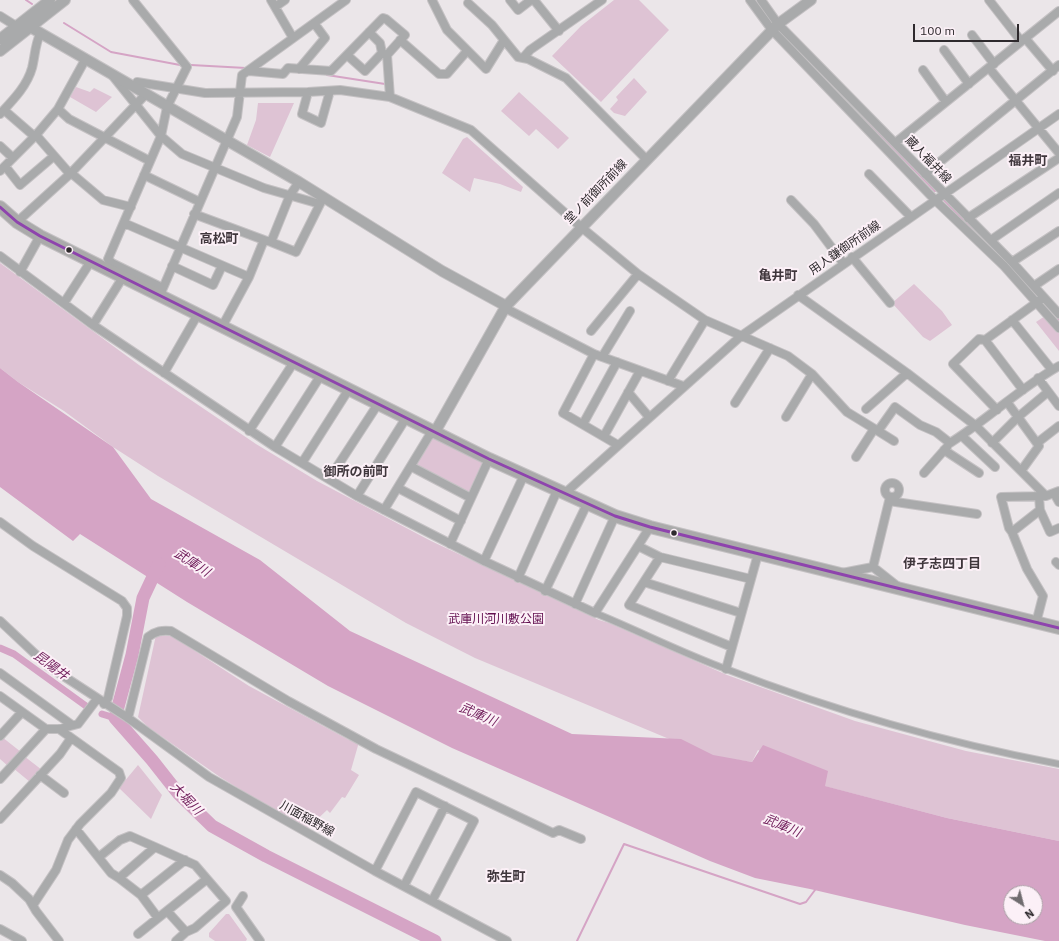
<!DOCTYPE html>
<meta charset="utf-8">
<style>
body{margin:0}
#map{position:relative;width:1059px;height:941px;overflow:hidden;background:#ebe6e9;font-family:"IBM Plex Sans",sans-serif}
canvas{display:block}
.north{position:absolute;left:1003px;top:885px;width:40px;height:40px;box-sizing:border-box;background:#fcf0f7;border:1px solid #aaa1a6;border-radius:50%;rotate:144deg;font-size:11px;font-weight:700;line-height:16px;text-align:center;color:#2e2a2d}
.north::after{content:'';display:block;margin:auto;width:14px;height:18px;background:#706c6f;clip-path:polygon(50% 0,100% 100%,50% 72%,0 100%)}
.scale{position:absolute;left:913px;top:24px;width:106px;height:18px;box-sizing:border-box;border:2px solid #2e2a2d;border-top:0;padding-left:5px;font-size:12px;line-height:14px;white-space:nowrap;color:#2e2a2d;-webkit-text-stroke:3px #fcf0f7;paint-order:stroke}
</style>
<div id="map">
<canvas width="1059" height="941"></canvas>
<div class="north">N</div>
<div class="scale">100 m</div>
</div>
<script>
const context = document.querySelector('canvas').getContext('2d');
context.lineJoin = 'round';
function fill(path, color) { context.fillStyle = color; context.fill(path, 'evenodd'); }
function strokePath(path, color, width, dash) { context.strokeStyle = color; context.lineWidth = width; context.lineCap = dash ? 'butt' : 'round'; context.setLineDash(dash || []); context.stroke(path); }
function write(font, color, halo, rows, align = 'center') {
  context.font = font + ' "IBM Plex Sans","Noto Sans JP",sans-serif'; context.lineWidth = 4; context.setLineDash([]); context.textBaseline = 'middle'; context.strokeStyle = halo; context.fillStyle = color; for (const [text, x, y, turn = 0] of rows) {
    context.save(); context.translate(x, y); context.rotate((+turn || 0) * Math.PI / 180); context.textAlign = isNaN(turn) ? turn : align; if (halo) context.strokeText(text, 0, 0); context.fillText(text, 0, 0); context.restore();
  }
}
const green = new Path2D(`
 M614 0H639L669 30 601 102 552 56 581 26Z
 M634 78 647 92 625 116 614 113 610 109 618 100 616 97Z
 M76 87 90 92 94 88 112 97 96 112 70 97Z
 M519 92 569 138 558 149 536 129 529 136 501 111Z
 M258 103H294L270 157 247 145 256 120Z
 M467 137 523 187 521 192 500 184 474 178 470 192 442 173 463 139Z
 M0 263 139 365 256 444 317 481 431 541 599 620 609 623 727 675 855 721 966 751 1059 769V841L947 818 824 786 758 750 752 762 710 756 475 658 406 623 158 476 113 447 64 411 18 382 0 368Z
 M914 284 942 311 952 325 930 341 923 337 892 303Z
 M1045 316 1059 331V351L1036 322Z
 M433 436 485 462 470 494 416 465Z
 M156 635 172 636 249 686 349 740 350 738 359 742 351 770 359 775 345 798 342 797 330 813 327 810 306 830 220 777 148 727 138 717Z
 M2 737 21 752 8 766 0 759V739Z
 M24 756 42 770 30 782 13 768Z
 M138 765 162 795 151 819 119 788Z
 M226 914H229L247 939 246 941H215L209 937V933Z`);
const water = new Path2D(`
 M0 368 18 382 113 447 151 499 260 560 350 631 572 734 681 739 713 755 752 762 763 745 828 771 825 786 947 818 1059 841V941H1045L965 925 810 889 755 878 710 861 452 748 328 686 187 602 80 534 73 541 0 487ZM1011 893H1035V917H1011Z`);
const stream = new Path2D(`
 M26 0 32 4
 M64 23 111 52 180 65
 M798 50 935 191
 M191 65 246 68
 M327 75 385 84
 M943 199 991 248
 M1026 285 1059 320
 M577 941 624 844 800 904 806 902 815 890`);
const canal = new Path2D(`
 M0 648 14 654 86 706
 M102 714 115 718`);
const river = new Path2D(`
 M159 564 143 598 132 655 115 718 152 760 178 793 212 826 266 856 435 941`);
const pedestrian = new Path2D(`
 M595 613C639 631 682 653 726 669 832 710 948 743 1059 764`);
const minor = new Path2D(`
 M133 0 187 67 167 107 161 136 108 259 112 263 163 288
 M271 0 293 38
 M432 0 447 30 486 69 504 40
 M510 0 518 10 531 0
 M534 0 559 31
 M750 0 772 30 935 200 1004 266 1059 328
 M761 0 778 24 1012 262 1059 314
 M989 0 1021 41
 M468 3 492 25 518 57 528 59 566 78 646 159
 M275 7 285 0
 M0 16 16 26
 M369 32 380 43 382 53
 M972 35 994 64
 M1025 38 1053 71
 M400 40 439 74H447L467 51
 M944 50 969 84
 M347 55 365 71 382 53 387 55
 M523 58 530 50 602 0
 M989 68 1059 153
 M299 69 325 38 314 23
 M923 70 946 102
 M249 71 283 74 288 68 331 71 383 18 386 19 405 35 387 55 390 97
 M112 75 161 136 182 154 264 188 320 204
 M137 82 205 93 308 92 340 90 390 97 471 130 581 227 638 274 705 320 788 356 812 374 847 412 878 431 895 407 920 425 936 432 950 443C988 419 1020 388 1059 366
 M308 92 302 114 321 123 330 91
 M58 109 69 119 150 161
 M4 110 34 136
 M0 114C13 100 27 86 32 68 35 56 35 45 40 34
 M36 135 70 174
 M895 143 1059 11
 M0 146 13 158
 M5 166 20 185 54 156
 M0 171 36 135 58 109 85 60
 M71 173 103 200 131 207
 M869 174 911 217
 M925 174 1059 65
 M144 175 200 202
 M791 200 814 224 844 264
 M194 214 264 240
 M968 218 1059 158
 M17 222 70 174 146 94
 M124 223 249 277
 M991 240 1059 193
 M271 242 296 252 322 200
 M0 256 93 325 275 447 357 496 484 561 595 613 650 527
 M852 257 890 303
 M1012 262 1059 231
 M172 266 213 285 222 266
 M20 272 40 236
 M1034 286 1059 269
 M160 295 237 117 242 75 346 0
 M798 295 907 373 976 426 1046 496
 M64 303 91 261
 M505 308 594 354 683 386
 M1012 320 1052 370
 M93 325 123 277
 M223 325 249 277 264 240 271 242 290 195 299 182
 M591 331 638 274
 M985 340 1023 390
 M594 354 563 413 618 445
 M602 357 630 311
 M164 373 198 314
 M1038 378 1059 406
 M668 381 705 320
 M628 392 649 417
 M1007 402 1039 446 1021 471
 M735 403 770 348
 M866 409 907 373
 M997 410 953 364 979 339 985 340 1040 300
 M786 417 812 374
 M583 424 617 362
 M249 431 294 362
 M878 431 894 441
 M604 436 640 371
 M962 436 995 467
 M992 443 1018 417 1048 392
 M1037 443 1059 426
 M275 447 321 375
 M944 450 979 473
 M856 457 874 429
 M302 463 349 389
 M412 467 471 498
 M924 473 947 447
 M329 479 378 404
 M885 490a7 7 0 1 1 14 0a7 7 0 1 1-14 0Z
 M398 488 461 521
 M1054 493 1059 502
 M564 494 741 336 1059 114
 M357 496 406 418
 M889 501 977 514
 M384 510 429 436 435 432
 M1040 510 1050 532 1059 528
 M0 522 33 546 122 601 127 608V616L108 698 104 704
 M1012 532 1009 528 1001 497 1046 496 1059 491
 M450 544 489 459
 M638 546 660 557 751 579
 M660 557 629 605 732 647
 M484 561 524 475
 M1056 562 1059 565
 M873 567 890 497
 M842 573 873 567 897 586
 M518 578 557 491
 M644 582 741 613
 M545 591 587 504
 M575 604 615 516
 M0 621 48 666 128 718 209 777 375 871 507 941
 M1036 623 1043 596 1027 569 1012 532 1040 510 1039 496
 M726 669 758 554
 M0 673 72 725
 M0 696 46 729H59L78 724 97 699
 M128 718 148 637C156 631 162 630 171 631L288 701 376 749 553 833 559 830 581 839
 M0 736 22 712
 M40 775 64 793
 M0 779 46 729
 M0 819 60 754 71 738
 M76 829 111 873 119 878 155 847 195 865 226 901 195 928 186 932 168 912
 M99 857 120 840 130 836 155 847
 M375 871 416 792 474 821 432 901
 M0 875 12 883 29 899 36 911 59 941
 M119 878 141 895 158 918
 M404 886 445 806
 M141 895 185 860
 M243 896 236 907 260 941
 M33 905 56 870 68 840 80 824 111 793 121 778 119 772 59 729
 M0 929 22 941
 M138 934 207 879
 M176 941 186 932`);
const tertiary = new Path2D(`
 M16 26 30 27 299 182 442 271 506 306
 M0 39 50 0
 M0 51 65 0
 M435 432 506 306 778 24 811 0`);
const secondary = new Path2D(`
 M0 207 17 222 40 236 489 459 615 516 650 527 1059 628`);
const bus1 = new Path2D(`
 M0 207 17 222 40 236 489 459 615 516 650 527 1059 628`);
const markers = [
 [69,250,3.5,"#2e2a2d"],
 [674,533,3.5,"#2e2a2d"]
];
const streetNames = [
 ["蔵人福井線",928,160,46],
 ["堂ノ前御所前線",596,192,-46],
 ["用人鎌御所前線",845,248,-35],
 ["川面稲野線",307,819,29]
];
const parkNames = [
 ["武庫川河川敷公園",496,620]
];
const neighbourhoodNames = [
 ["福井町",1028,161],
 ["高松町",219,239],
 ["亀井町",778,276],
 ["御所の前町",356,472],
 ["伊孑志四丁目",942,564],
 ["弥生町",506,877]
];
const waterNames = [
 ["武庫川",192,563,33],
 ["昆陽井",51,666,36],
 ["武庫川",478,715,23],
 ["大堀川",186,799,46],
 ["武庫川",782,826,22]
];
fill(green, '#dec3d4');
fill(water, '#d5a4c5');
strokePath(stream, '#d5a4c5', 2);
strokePath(canal, '#d5a4c5', 7);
strokePath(river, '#d5a4c5', 13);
strokePath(pedestrian, '#c4c1c3', 8);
strokePath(minor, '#c4c1c3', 10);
strokePath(tertiary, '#c4c1c3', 12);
strokePath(secondary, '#c4c1c3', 14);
strokePath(pedestrian, '#a9aaab', 6);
strokePath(minor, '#a9aaab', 8);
strokePath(tertiary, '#a9aaab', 10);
strokePath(secondary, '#aaa', 12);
strokePath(bus1, '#8e44ad', 3);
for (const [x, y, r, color] of markers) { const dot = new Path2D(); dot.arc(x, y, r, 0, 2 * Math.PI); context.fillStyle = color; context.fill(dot); strokePath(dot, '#fcf0f7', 1.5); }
write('12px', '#2e2a2d', '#fcf0f7', streetNames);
write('12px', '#620f4f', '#fcf0f7', parkNames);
write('bold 13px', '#3f363c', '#fcf0f7', neighbourhoodNames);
write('italic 13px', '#73225e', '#fcf0f7', waterNames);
</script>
